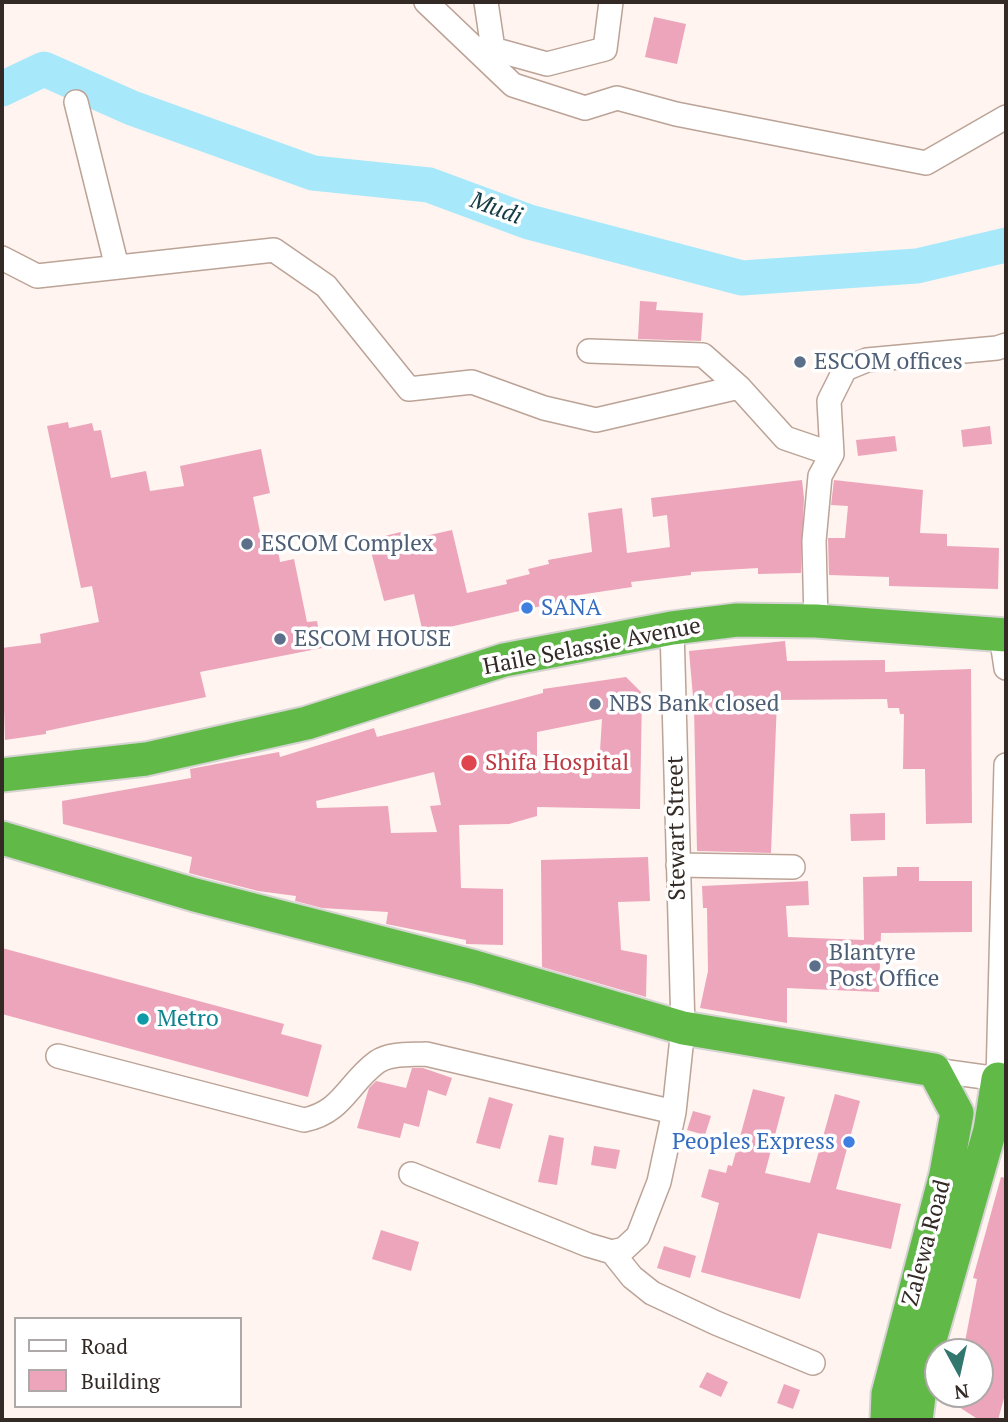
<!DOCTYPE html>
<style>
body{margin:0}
#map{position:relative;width:1008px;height:1422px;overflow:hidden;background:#fff4ef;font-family:"PT Serif",serif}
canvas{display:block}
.frame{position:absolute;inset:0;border:4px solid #332925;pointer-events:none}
.legend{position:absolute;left:14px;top:1317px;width:228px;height:91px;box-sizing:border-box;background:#fff;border:2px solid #ada9a8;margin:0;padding:9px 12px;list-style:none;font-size:21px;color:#332925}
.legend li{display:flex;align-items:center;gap:14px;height:35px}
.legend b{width:35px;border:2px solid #ada9a8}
.north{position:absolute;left:924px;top:1338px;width:70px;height:70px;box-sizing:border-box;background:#fff;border:2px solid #ada9a8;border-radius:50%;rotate:172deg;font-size:19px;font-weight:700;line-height:28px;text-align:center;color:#332925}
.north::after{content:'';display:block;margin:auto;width:24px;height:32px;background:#31776e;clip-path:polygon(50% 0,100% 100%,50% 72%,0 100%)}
</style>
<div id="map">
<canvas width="1008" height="1422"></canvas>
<div class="frame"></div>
<ul class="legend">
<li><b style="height:9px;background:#fff"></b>Road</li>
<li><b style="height:19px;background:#eda5bc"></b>Building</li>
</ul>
<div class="north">N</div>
</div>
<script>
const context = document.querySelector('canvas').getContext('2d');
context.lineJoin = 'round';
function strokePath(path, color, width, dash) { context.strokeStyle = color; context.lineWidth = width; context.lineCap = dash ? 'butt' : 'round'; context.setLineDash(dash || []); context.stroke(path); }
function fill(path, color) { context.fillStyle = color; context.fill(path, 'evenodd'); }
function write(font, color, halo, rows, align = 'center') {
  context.font = font + ' "PT Serif",serif'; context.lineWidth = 7; context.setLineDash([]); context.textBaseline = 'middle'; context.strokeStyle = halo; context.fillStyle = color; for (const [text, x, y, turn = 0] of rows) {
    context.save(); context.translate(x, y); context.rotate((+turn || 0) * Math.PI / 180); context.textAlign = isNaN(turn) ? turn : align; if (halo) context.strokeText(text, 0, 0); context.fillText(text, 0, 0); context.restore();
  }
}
const river = new Path2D(`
 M2 89 44 69 132 108 313 173 429 185 529 222 742 278 917 266 1006 245`);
const building = new Path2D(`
 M654 17 686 24 677 64 645 57Z
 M640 301 657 302 656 310 703 313 701 341 638 339Z
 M68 422 69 428 92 423 94 431 101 430 111 478 146 471 150 491 184 486 180 466 261 449 270 493 253 497 260 532H275L280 562 294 559 307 622 317 621 322 648 200 672 206 697 46 731V734L5 740 2 648 41 643 40 634 99 622 92 586 81 588 47 426Z
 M990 426 992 444 963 447 961 430Z
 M895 436 897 451 858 456 856 440Z
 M802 480 804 498 801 573 758 574V568L691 572V575L631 582 632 587 572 596V599L423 633 414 594 384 601 368 540 401 532 403 541 452 530 467 593 507 584 506 580 530 574 528 569 549 564 548 560 592 552 588 513 622 508 627 553 670 547 667 515 653 517 651 498Z
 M834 480 923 490 920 533 947 534V546L999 548 998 589 889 586V577L829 575 828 538H845L848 506 831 505Z
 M785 641 787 661 885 660V672L971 669 972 823 926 824 925 769H903L904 714H900L899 708H888L887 699 777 700 771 853 697 851 694 708 689 651Z
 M626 677 642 693 640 809 537 807V816L509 824 459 825 461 888 503 889V945L466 944V940L386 924 388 912 322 908 295 901 296 896 258 891 200 876 189 873 192 857 63 824 62 801 191 778 190 769 279 752 280 757 374 728 377 737 543 693V689ZM602 719 599 767 537 768V732ZM434 772 441 805 430 806 437 832 391 833 388 806 317 808 316 801Z
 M885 813V840L851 841 850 814Z
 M648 857 650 901 618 902 621 950 647 955 646 997 542 967 541 860Z
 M897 867H919V881H972V932L881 933 879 992 787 988V1023L700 1008 708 971 707 908H703L702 886 808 881 809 905 786 906 788 937 864 940 863 877 897 876Z
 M2 948 284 1024 281 1034 322 1045 308 1097 2 1014Z
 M412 1068H423L452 1078 446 1096 428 1090 419 1127 404 1123 400 1138 357 1128 369 1088 376 1081 406 1088Z
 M753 1089 785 1097 765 1173 810 1183 835 1094 860 1101 836 1189 901 1204 891 1249 818 1233 800 1299 701 1272 719 1203 701 1197 709 1169 726 1173 728 1165 732 1166Z
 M489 1097 513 1104 500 1149 476 1143Z
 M693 1111 711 1116 705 1135 687 1130Z
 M549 1135 564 1138 557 1185 538 1182Z
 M594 1146 620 1150 616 1169 591 1165Z
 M1001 1177 1006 1178V1391L998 1420H979L939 1394H980V1352H963L977 1279 973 1278Z
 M381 1230 419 1242 411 1271 372 1259Z
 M664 1246 696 1256 690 1278 657 1268Z
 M707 1372 728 1382 721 1397 699 1387Z
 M784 1384 800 1390 793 1409 777 1403Z`);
const minor = new Path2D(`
 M426 2 513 85 585 108 617 98 676 114 926 163 1006 117
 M486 2 493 49 547 64 605 49 611 2
 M76 102 117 267
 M2 258 37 276 274 250 326 286 409 389 472 382 544 408 596 420 739 387
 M589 351 703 355 739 387 785 438 832 454
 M816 621 814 541 820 476 832 454 829 401 845 369 867 360 997 348 1006 345
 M1001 635 1006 668
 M678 865 793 867
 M58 1056 304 1120C343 1112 348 1083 377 1062 390 1053 410 1055 426 1054L674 1112
 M934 1070 1006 1080
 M998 1079 1006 765
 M411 1174 588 1245 612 1252 624 1249 638 1236 659 1182 674 1112 683 1028 672 628
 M612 1252 632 1277 652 1293 716 1323 813 1363`);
const highway = new Path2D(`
 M2 775 146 759 307 723 504 660 672 628 737 620 816 621 1006 635
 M2 838 195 895 475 967 683 1028 934 1070 957 1113 946 1174 888 1394 887 1420
 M916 1420 923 1364 990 1130 998 1079`);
const markers = [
 [800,362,7,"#5c6f8a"],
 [247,544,7,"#5c6f8a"],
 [527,608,7,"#3f7fe0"],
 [280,639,7,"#5c6f8a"],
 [595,704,7,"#5c6f8a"],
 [469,763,9,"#e0444e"],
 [815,966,7,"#5c6f8a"],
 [143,1019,7,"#0f9aa8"],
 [849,1142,7,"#3f7fe0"]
];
const serviceNames = [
 ["ESCOM offices",814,362],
 ["ESCOM Complex",261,544],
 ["ESCOM HOUSE",294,639],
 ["NBS Bank closed",609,704],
 ["Blantyre",829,953],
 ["Post Office",829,979]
];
const shopNames = [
 ["SANA",541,608],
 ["Peoples Express",835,1142,"right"]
];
const streetNames = [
 ["Haile Selassie Avenue",592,647,-11],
 ["Stewart Street",677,828,-91],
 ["Zalewa Road",927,1243,-75]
];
const healthNames = [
 ["Shifa Hospital",485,763]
];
const cultureNames = [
 ["Metro",157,1019]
];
const waterNames = [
 ["Mudi",496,209,20]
];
strokePath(river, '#a7e9fb', 35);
fill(building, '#eda5bc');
strokePath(minor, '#bba397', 26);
strokePath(highway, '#d6d4d3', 37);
strokePath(minor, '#fff', 23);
strokePath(highway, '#61b948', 33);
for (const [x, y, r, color] of markers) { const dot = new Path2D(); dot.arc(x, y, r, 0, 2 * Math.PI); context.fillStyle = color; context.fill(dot); strokePath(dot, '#fff', 2.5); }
write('23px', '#4e5e75', '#fff', serviceNames, 'left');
write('23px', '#366cbe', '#fff', shopNames, 'left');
write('23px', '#332925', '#fff', streetNames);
write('23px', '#be3a42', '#fff', healthNames, 'left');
write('23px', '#0d838f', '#fff', cultureNames, 'left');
write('italic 24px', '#133c45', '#fff', waterNames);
</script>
